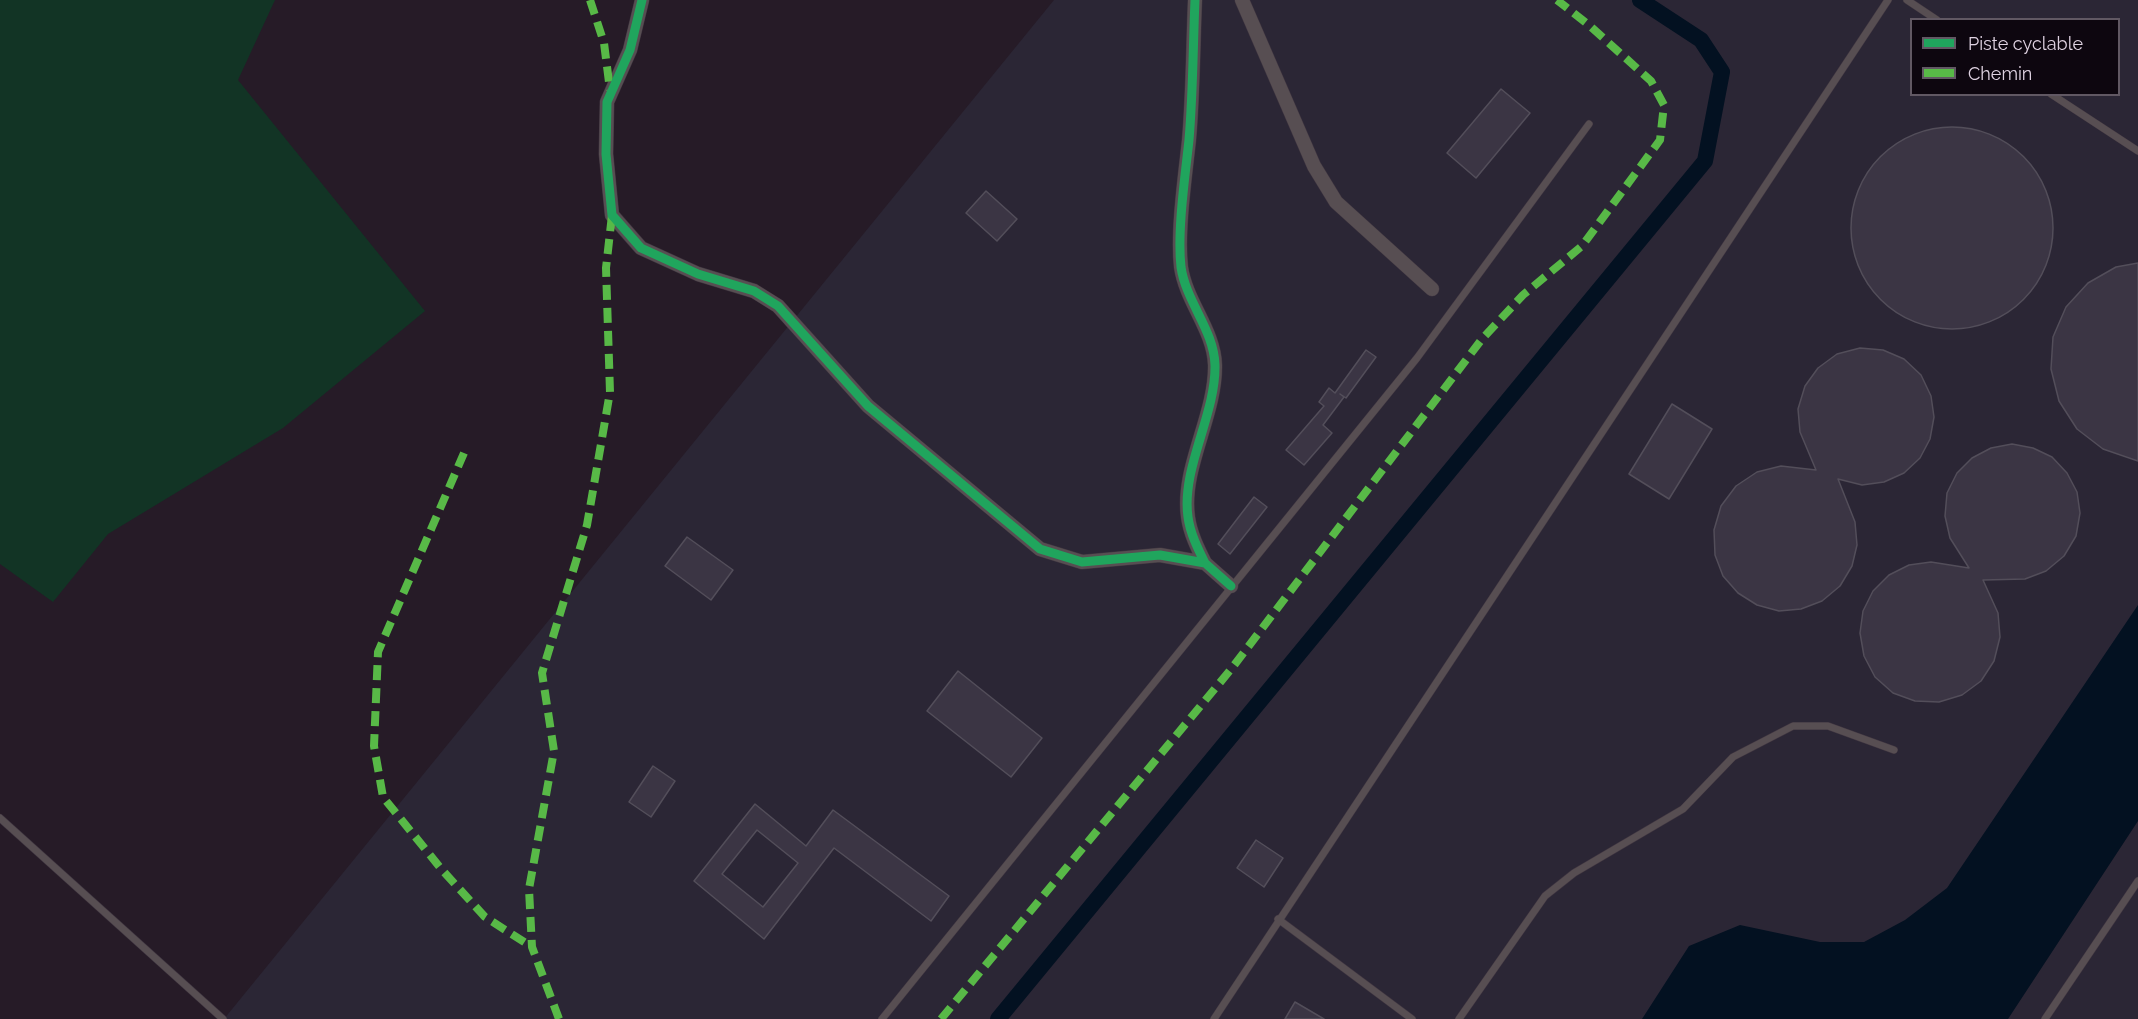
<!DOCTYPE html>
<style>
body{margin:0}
#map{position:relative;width:2138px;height:1019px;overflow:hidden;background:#261b27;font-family:Raleway,sans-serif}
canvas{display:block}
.legend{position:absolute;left:1910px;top:18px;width:210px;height:78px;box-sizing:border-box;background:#0d060f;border:2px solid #615863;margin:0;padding:8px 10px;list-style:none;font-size:18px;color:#dfd2e1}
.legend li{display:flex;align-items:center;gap:12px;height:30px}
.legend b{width:30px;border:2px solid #615863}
</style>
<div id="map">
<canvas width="2138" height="1019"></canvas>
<ul class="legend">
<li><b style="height:8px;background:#20a55d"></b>Piste cyclable</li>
<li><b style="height:8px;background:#58b947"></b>Chemin</li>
</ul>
</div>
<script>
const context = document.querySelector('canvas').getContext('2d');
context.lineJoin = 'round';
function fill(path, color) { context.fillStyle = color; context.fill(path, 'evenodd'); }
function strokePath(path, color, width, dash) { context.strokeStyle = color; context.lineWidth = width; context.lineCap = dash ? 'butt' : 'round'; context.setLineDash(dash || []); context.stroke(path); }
const industrial = new Path2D(`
 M1054 0H2138V1019H224ZM1912 20H2118V94H1912Z`);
const green = new Path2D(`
 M0 0H275L238 80 425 311 283 428 108 534 53 602 0 564Z`);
const water = new Path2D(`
 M2138 605V821L2008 1019H1642L1689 946 1740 925 1820 942H1864L1905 920 1947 888Z`);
const canal = new Path2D(`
 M998 1019 1705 161 1722 72 1701 40 1640 0`);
const building = new Path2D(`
 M1501 89 1530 113 1476 178 1447 153Z
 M1851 228a101 101 0 1 1 202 0a101 101 0 1 1-202 0Z
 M986 191 1017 219 997 241 966 213Z
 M2138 263V461L2103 449 2077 429 2059 401 2051 369 2053 337 2066 307 2088 283 2116 267Z
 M1860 348 1883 350 1904 359 1921 375 1931 396 1934 417 1930 439 1920 458 1904 473 1884 482 1862 485 1838 479 1855 522 1857 545 1852 566 1840 586 1822 601 1801 609 1779 611 1757 605 1738 593 1723 576 1715 555 1714 530 1721 506 1736 486 1757 472 1781 466 1816 470 1800 432 1798 409 1805 386 1818 368 1837 354Z
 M1366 350 1376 357 1346 398 1340 394 1344 397 1323 425 1332 433 1304 465 1286 450 1324 406 1319 402 1329 388 1335 393Z
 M1672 404 1712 429 1669 499 1629 474Z
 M2012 444 2033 448 2052 457 2067 473 2077 492 2080 513 2076 536 2064 556 2046 571 2025 579 1983 580 1998 613 2000 637 1994 661 1981 681 1962 695 1939 702 1915 701 1893 693 1875 677 1864 656 1860 633 1863 611 1873 591 1889 575 1909 565 1931 562 1969 568 1950 538 1945 516 1947 493 1957 473 1972 458 1991 448Z
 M1254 497 1267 507 1230 554 1218 544Z
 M687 537 733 570 711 600 665 566Z
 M958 671 1042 738 1011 777 927 711Z
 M653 766 675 781 651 817 629 802Z
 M755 804 806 846 833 810 949 896 931 921 834 848 764 939 694 881ZM757 830 798 863 763 907 722 874Z
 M1256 840 1283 858 1264 887 1237 868Z
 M1295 1002 1324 1019H1285Z`);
const lane = new Path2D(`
 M1907 0 1937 20
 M2051 94 2138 151
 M0 818 223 1019
 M1278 919 1412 1019
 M882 1019 1417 358 1589 124
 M1214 1019 1888 0
 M1459 1019 1545 896 1574 873 1683 809 1733 757 1793 726H1828L1894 750
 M2045 1019 2138 881`);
const street = new Path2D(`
 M642 0 630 50 607 102 606 154 612 215 641 248 698 274 754 291 778 306 868 406 1040 549 1082 562 1160 555 1205 563 1231 586
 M1195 0C1193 47 1193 94 1189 140 1185 177 1177 232 1181 267 1186 302 1214 330 1215 365 1216 415 1181 468 1188 517 1190 533 1198 549 1205 563
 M1242 0 1314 166 1336 202 1432 289`);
const quiet = new Path2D(`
 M590 0 604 43 610 90
 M464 453 378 652 374 746 383 797 443 871 485 917 532 947
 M559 1019 532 947 529 889 554 751 542 673 587 525 610 392 606 268 612 215
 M941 1019 1232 668 1482 339 1523 295 1582 246 1660 140 1664 105 1651 81 1590 26 1557 0`);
const cycleway = new Path2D(`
 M642 0 630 50 607 102 606 154 612 215 641 248 698 274 754 291 778 306 868 406 1040 549 1082 562 1160 555 1205 563 1231 586
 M1195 0C1193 47 1193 94 1189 140 1185 177 1177 232 1181 267 1186 302 1214 330 1215 365 1216 415 1181 468 1188 517 1190 533 1198 549 1205 563`);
fill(industrial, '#2b2635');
fill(green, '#123425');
fill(water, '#031121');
strokePath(canal, '#031121', 16);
fill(building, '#3b3544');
strokePath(building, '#534e5a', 1.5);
strokePath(lane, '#3f3540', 8);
strokePath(street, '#3f3540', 15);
strokePath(lane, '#574e52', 7);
strokePath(street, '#574e52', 14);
strokePath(quiet, '#58b947', 8, [15, 8]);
strokePath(cycleway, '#20a55d', 9);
</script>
